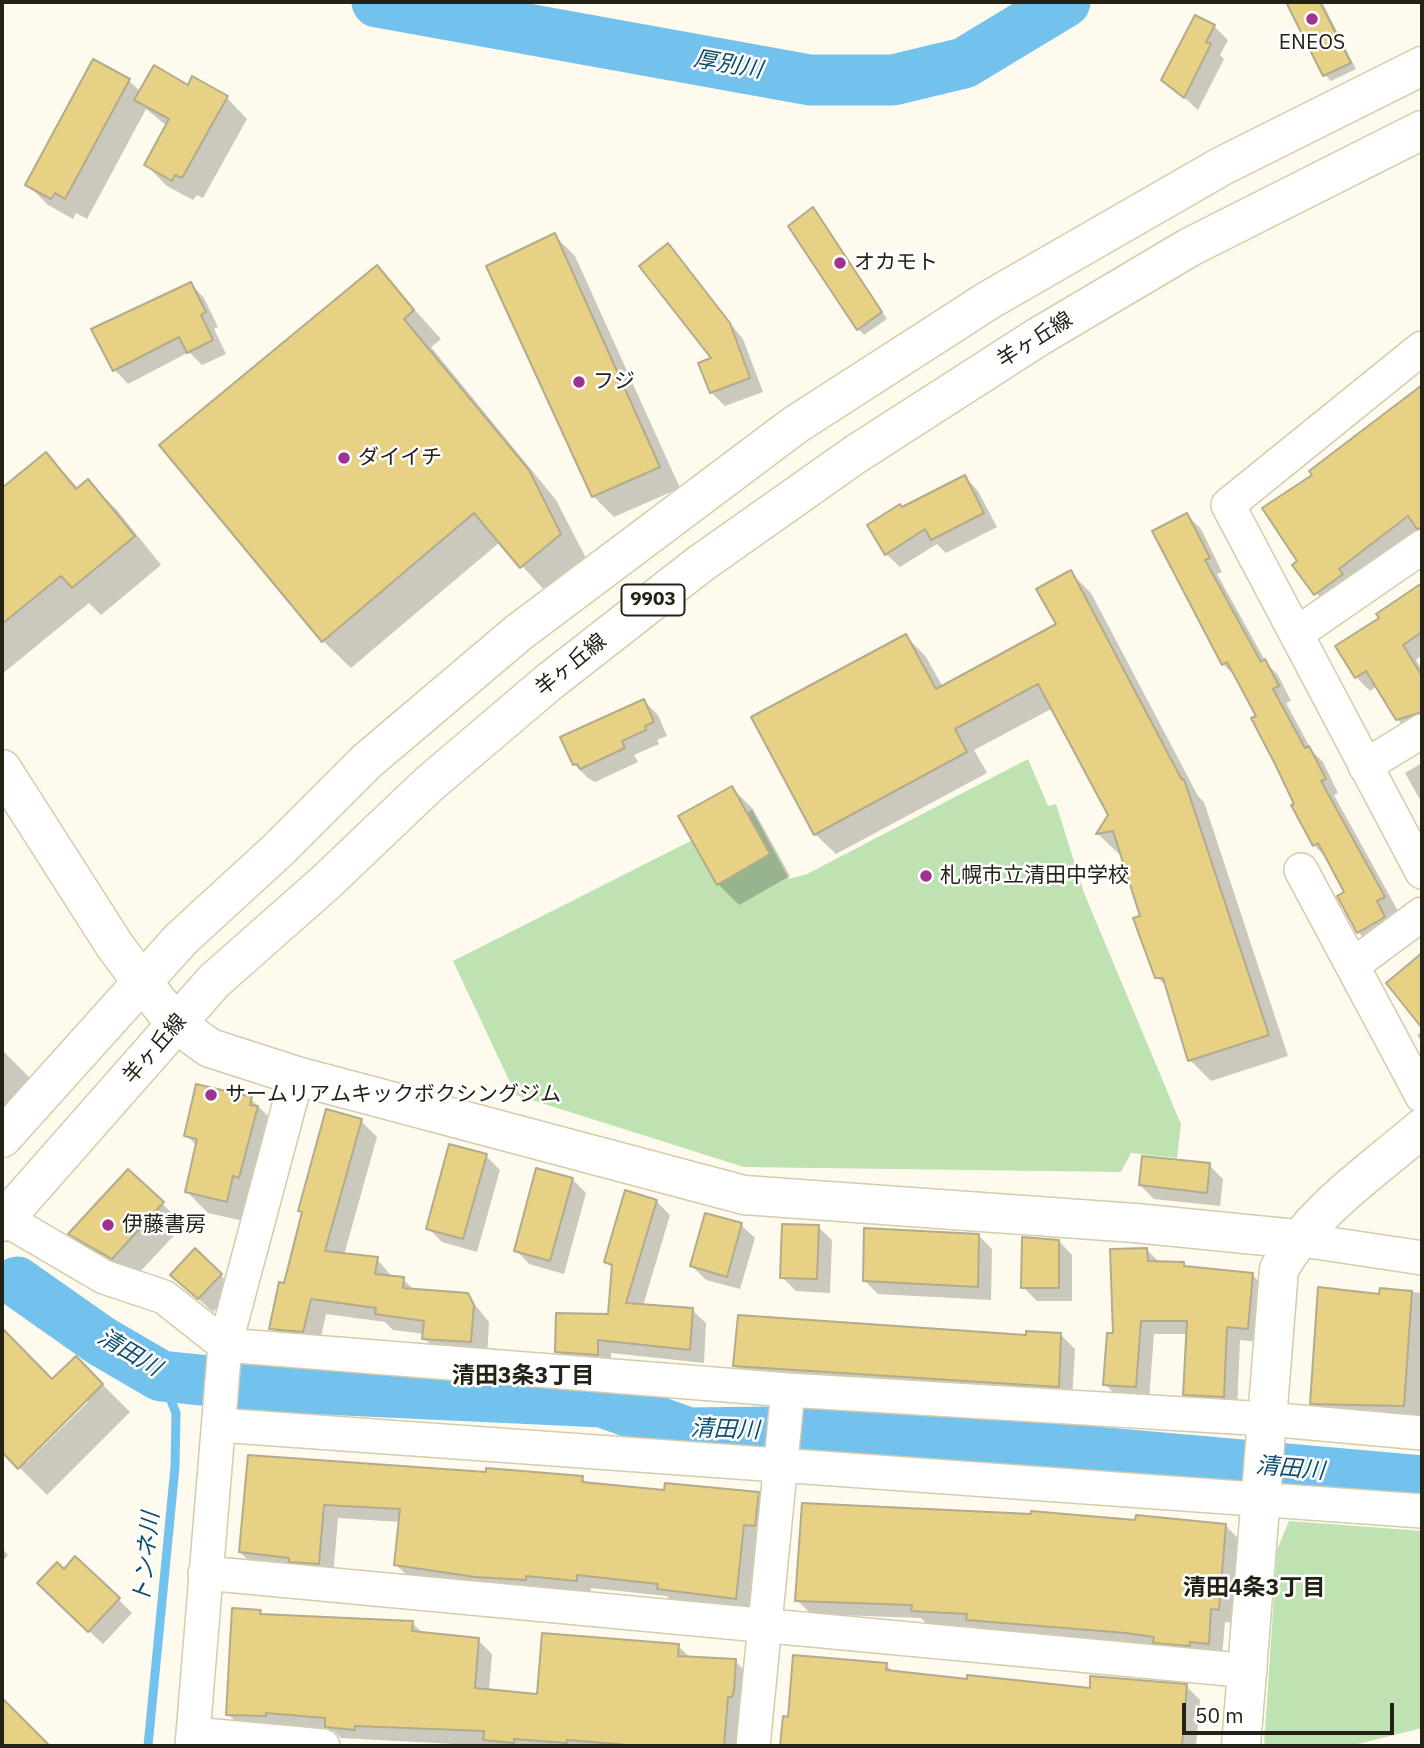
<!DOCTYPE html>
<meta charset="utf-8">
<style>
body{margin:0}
#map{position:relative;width:1424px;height:1748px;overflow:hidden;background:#fefaed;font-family:"IBM Plex Sans",sans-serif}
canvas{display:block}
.frame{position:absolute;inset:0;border:4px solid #242115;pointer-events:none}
.scale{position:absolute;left:1182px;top:1703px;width:212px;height:32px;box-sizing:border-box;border:4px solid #242115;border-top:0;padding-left:9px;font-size:21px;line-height:24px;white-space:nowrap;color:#242115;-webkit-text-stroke:5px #fff;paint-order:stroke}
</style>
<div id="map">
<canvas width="1424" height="1748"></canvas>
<div class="frame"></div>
<div class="scale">50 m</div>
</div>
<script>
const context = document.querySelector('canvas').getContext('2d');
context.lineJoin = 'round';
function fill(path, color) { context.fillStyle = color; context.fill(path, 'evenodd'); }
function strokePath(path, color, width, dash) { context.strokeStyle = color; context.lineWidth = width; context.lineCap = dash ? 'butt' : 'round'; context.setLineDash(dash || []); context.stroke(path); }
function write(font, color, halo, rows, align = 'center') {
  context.font = font + ' "IBM Plex Sans","Noto Sans JP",sans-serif'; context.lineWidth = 5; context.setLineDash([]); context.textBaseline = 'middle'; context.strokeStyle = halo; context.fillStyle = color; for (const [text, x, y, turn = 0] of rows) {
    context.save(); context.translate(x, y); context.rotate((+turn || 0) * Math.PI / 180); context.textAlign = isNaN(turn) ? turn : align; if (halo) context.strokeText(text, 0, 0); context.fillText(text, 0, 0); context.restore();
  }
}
const green = new Path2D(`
 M1028 759 1048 806 1056 804 1084 893 1181 1124 1177 1158 1131 1153 1121 1172 744 1167 516 1095 453 961 752 810 789 879 807 874Z
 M1289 1521 1422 1531V1728L1350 1746H1264L1277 1550Z`);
const shadow = new Path2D(`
 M1288 2H1322L1356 69 1331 81 1325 75Z
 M1214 26 1228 40 1220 55 1224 59 1198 110 1164 79Z
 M94 62 129 81 141 92 189 87 227 98 247 119 203 198 197 195 193 200 167 186 146 165 167 126 146 109 87 219 76 213 73 219 48 205 27 184Z
 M812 209 887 319 864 335 858 329Z
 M554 235 575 256 680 488 614 517 593 496Z
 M667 246 743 339 763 392 725 406 711 392 714 359Z
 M377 268 441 339 431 347 556 500 588 562 548 594 500 542 351 668 323 641Z
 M191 284 204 298 218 327 214 329 226 354 202 365 189 352 128 384 115 370Z
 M1422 386V529L1352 583 1329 608 1294 565 1300 561 1314 475 1358 435Z
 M46 454 79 489 88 482 116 509 161 565 101 615 89 603 2 674V491Z
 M965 477 978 491 997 527 946 553 937 544 900 567 886 554 903 509Z
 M1187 515 1201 529 1222 572 1217 574 1267 664 1278 675 1291 701 1286 703 1312 751 1323 762 1338 793 1334 795 1398 911 1390 915 1398 931 1372 946 1358 932 1346 893 1327 858 1314 845 1258 716 1238 679 1223 664Z
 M1070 572 1091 593 1198 796 1204 802 1288 1056 1211 1081 1190 1060 1168 988 1157 977 1122 853 1119 854 1098 834 1110 815 1053 708 974 750 987 773 836 854 815 834 906 636 926 657 943 687 1058 625Z
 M1422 582V655L1416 660 1422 670V731L1411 733 1397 719 1377 686 1370 691 1356 677 1338 646 1381 618 1379 614Z
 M644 701 658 715 667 736 657 740 659 744 634 755 638 762 595 782 588 778 574 764Z
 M1422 763V803L1405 773Z
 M732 788 753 809 790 876 739 905 718 884Z
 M1422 1031V1042L1417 1035Z
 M2 1050 41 1089 2 1131Z
 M251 1099 272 1120 248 1222 208 1213 187 1192 197 1146 186 1135Z
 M361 1121 377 1137 344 1255 377 1259 393 1278 403 1279 415 1291 467 1295 489 1322 487 1358 440 1354 424 1338 425 1334 393 1330 385 1322 326 1314 319 1347 287 1344 271 1328 286 1285 303 1213 300 1210Z
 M486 1156 500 1170 477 1252 442 1242 428 1228Z
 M1209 1165 1223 1179 1220 1206 1154 1199 1140 1185Z
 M129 1171 184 1225 133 1279 91 1254 70 1234Z
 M572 1179 586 1193 564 1274 529 1264 516 1250Z
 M656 1201 670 1215 643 1306 692 1310 706 1323 704 1363 611 1353V1368L571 1365 557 1351 610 1316 614 1269 606 1262Z
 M741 1225 755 1238 740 1289 706 1280 692 1266Z
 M818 1227 832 1240 830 1293 796 1291 782 1277Z
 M978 1235 992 1249 991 1300 878 1294 864 1280Z
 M1059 1241 1072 1255V1301H1037L1023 1287Z
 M1147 1250 1160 1263 1252 1275 1266 1288 1261 1342 1240 1340 1237 1410 1199 1408 1185 1394 1188 1334H1154L1149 1400 1118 1398 1105 1384 1114 1335Z
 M195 1251 235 1289 213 1312 186 1288Z
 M1382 1289 1422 1293V1421L1325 1417 1312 1403 1381 1296Z
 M2 1331 53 1382 76 1358 130 1412 47 1495 2 1450ZM85 1399 88 1402 26 1463V1459Z
 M1061 1335 1075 1349 1072 1400 749 1380 735 1366Z
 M249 1457 582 1478 589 1485 666 1492 758 1494 772 1508 749 1612 673 1602 667 1596 591 1588 590 1594 410 1578 396 1565 401 1522 338 1518 333 1577 254 1566 240 1552Z
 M1137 1522 1226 1526 1240 1540 1233 1623 1225 1622 1222 1657 982 1633 976 1627 927 1624 921 1618 811 1614 797 1600Z
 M2 1548 8 1555 2 1562Z
 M64 1571 118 1599 132 1613 103 1644 53 1597Z
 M260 1612 264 1616 412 1623 424 1634 478 1640 492 1654 489 1691 539 1696 678 1646 691 1658 735 1661 749 1675 738 1746H492L341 1738 334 1731 279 1726 242 1728 228 1714Z
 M886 1665 894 1673 1092 1690 1186 1686 1200 1700 1196 1746H782L784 1718 790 1719Z`);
const stream = new Path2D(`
 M148 1746 175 1467 176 1413 161 1376`);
const river = new Path2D(`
 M377 2 810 80H893L964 63 1065 2
 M17 1282 101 1341 161 1376 259 1386 602 1402 689 1433 857 1431 1422 1481`);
const building = new Path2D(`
 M1286 2H1320L1351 63 1323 76Z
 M1195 15 1215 25 1206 42 1211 44 1184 98 1161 80Z
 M93 59 130 79 65 199 55 193 51 199 25 185Z
 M154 65 188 85 192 76 228 96 182 178 175 175 172 181 144 165 169 119 134 100Z
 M813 207 882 312 857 330 788 226Z
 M555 233 660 467 592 497 486 266Z
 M668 243 730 323 750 378 710 393 698 363 711 358 639 266Z
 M377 265 414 310 404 319 529 470 561 534 520 568 474 513 322 642 159 445Z
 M191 282 206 312 201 315 213 340 187 353 179 337 113 371 91 329Z
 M1422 385V528L1417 529 1408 516 1339 569 1343 574 1314 595 1292 565 1297 561 1262 508 1312 475 1309 471Z
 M46 452 76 489 88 479 135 536 72 588 61 576 2 624V488Z
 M965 475 984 513 931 540 925 529 885 555 867 525 900 504 902 507Z
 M1187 513 1210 558 1205 560 1261 662 1265 659 1279 686 1273 689 1305 748 1309 746 1326 779 1321 781 1385 897 1377 901 1385 917 1357 933 1337 896 1344 892 1318 843 1313 846 1291 805 1294 804 1275 764 1251 718 1256 716 1227 662 1222 665 1152 531Z
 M1071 570 1182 780 1184 779 1269 1035 1188 1061 1163 978H1155L1133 918 1140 916 1113 831 1096 834 1108 815 1038 684 955 729 967 752 814 835 751 717 906 634 936 689 1056 624 1036 589Z
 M1422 583V632L1403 645 1422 676V712L1396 720 1366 671 1355 678 1335 646 1379 618 1376 614Z
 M644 699 654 722 645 726 646 730 622 741 625 748 580 769 577 764 573 765 560 737Z
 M732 786 770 854 717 885 678 816Z
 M1422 953V1028L1386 983Z
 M196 1084 252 1097 250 1105 258 1106 239 1178 233 1176 227 1202 185 1192 197 1139 184 1136Z
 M326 1109 362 1119 325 1251 378 1257 375 1274 404 1277 403 1288 468 1293 474 1305 471 1342 422 1339 424 1321 375 1314 376 1308 311 1299 303 1332 269 1329 279 1282 284 1283 302 1212 298 1211Z
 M449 1144 487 1154 463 1239 426 1229Z
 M1142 1156 1210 1163 1207 1193 1139 1185Z
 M536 1168 573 1178 550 1261 514 1251Z
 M128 1169 164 1202 112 1259 68 1234Z
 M625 1190 657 1200 626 1303 693 1308 690 1350 598 1340V1355L555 1352 556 1313 608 1314 612 1265 604 1262Z
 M705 1213 742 1223 727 1277 690 1266Z
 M782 1224 819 1225 817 1279 780 1278Z
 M864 1228 979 1234 978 1287 863 1281Z
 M1022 1237 1059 1240V1288H1021Z
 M195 1248 222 1274 198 1299 170 1275Z
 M1147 1248 1148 1261 1184 1262V1266L1253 1273 1248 1329 1227 1327 1224 1397 1183 1395 1187 1321H1141L1136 1387 1103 1385 1107 1333H1113L1110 1249Z
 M1318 1287 1379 1294 1380 1288 1412 1291 1404 1406 1310 1404Z
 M738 1315 1026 1335V1331L1061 1333 1059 1387 733 1366Z
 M2 1328 52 1379 76 1356 103 1384 18 1469 2 1452Z
 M248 1455 486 1472V1468L583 1476 582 1482 664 1490 665 1483 759 1492 755 1526 744 1525 736 1599 657 1589 658 1584 577 1575V1581L526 1576V1580L475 1577 394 1565 400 1509 324 1505 319 1564 289 1562V1558L239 1552Z
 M802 1503 1031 1514V1511L1135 1520 1136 1515 1226 1524 1219 1610 1211 1609 1209 1644 1190 1642V1646L1153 1643 1154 1637 1126 1633 966 1620 967 1614 911 1611 912 1605 795 1601Z
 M75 1556 120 1598 88 1632 37 1583 57 1562 64 1569Z
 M232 1608 261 1610 260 1614 413 1621 412 1631 479 1638 475 1688 537 1694 542 1633 679 1644 678 1656 736 1659 734 1690 732 1697H728L724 1746H642L567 1740V1743L514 1739V1743L483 1740 484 1731 355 1726V1730L325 1727V1718L266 1713V1716L226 1715Z
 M793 1655 887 1663 886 1670 967 1679V1675L1090 1688V1676L1187 1684 1182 1746H780L783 1716 788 1717Z
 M2 1698 50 1746H2Z`);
const minor = new Path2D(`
 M1422 348 1228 505 1422 872
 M1296 634 1422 547
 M1365 766 1422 731
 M1301 870 1422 1096
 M1353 965 1422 914
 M5 1219 104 1277 164 1297 225 1345 788 1390 1267 1419 1422 1433
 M1296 1239 1422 1258
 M219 1425 1422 1511
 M205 1573 1250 1671
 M193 1734 323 1746
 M192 1746 225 1345 297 1076
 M753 1746 788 1390`);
const tertiary = new Path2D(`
 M2 769 115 946 142 982 176 1024 210 1048 297 1076 744 1195 1135 1223 1296 1239
 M1241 1746 1279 1269C1313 1210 1371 1172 1422 1128`);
const primary = new Path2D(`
 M2 1138 181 939 278 850 367 761 518 633 795 425 989 300 1222 166 1422 66
 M2 1222 214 981 325 883 429 784 549 682 700 564 856 454 1038 337 1190 247 1422 130`);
const markers = [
 [1312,19,7,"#a03392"],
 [840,263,7,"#a03392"],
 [579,382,7,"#a03392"],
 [344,458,7,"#a03392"],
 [926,876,7,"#a03392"],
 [211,1095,7,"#a03392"],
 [108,1225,7,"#a03392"]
];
const shields = [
 [653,600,63]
];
const shieldNames = [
 ["9903",653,600]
];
const poiNames = [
 ["ENEOS",1312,43,"center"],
 ["オカモト",854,263],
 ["フジ",593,382],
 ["ダイイチ",358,458],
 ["札幌市立清田中学校",940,876],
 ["サームリアムキックボクシングジム",225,1095],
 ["伊藤書房",122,1225]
];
const streetNames = [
 ["羊ヶ丘線",1035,340,-32],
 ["羊ヶ丘線",571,665,-39],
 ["羊ヶ丘線",155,1049,-49]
];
const waterNames = [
 ["厚別川",728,65,10],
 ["清田川",129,1353,31],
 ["清田川",725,1430,2],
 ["清田川",1290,1469,5],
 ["トンネ川",147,1558,-84]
];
const neighbourhoodNames = [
 ["清田3条3丁目",523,1376],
 ["清田4条3丁目",1254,1588]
];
fill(green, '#bee2b2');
fill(shadow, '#0003');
strokePath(stream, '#73c1ed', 9);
strokePath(river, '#73c1ed', 51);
fill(building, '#e6d184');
strokePath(building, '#b3ab8b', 2);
strokePath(minor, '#d4ccab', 36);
strokePath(tertiary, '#d4ccab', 41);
strokePath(primary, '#d4ccab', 41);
strokePath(minor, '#fff', 33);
strokePath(tertiary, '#fff', 38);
strokePath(primary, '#fff', 38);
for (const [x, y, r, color] of markers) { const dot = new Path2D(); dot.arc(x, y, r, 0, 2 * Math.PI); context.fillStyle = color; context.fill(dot); strokePath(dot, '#fff', 2.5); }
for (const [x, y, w] of shields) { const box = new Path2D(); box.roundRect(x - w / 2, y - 15.5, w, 31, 5); context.fillStyle = '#fff'; context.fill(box); strokePath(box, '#242115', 2); }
write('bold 19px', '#242115', null, shieldNames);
write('21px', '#242115', '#fff', poiNames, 'left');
write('21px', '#242115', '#fff', streetNames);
write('italic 23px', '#104f6c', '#fff', waterNames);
write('bold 23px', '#242115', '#fff', neighbourhoodNames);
</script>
